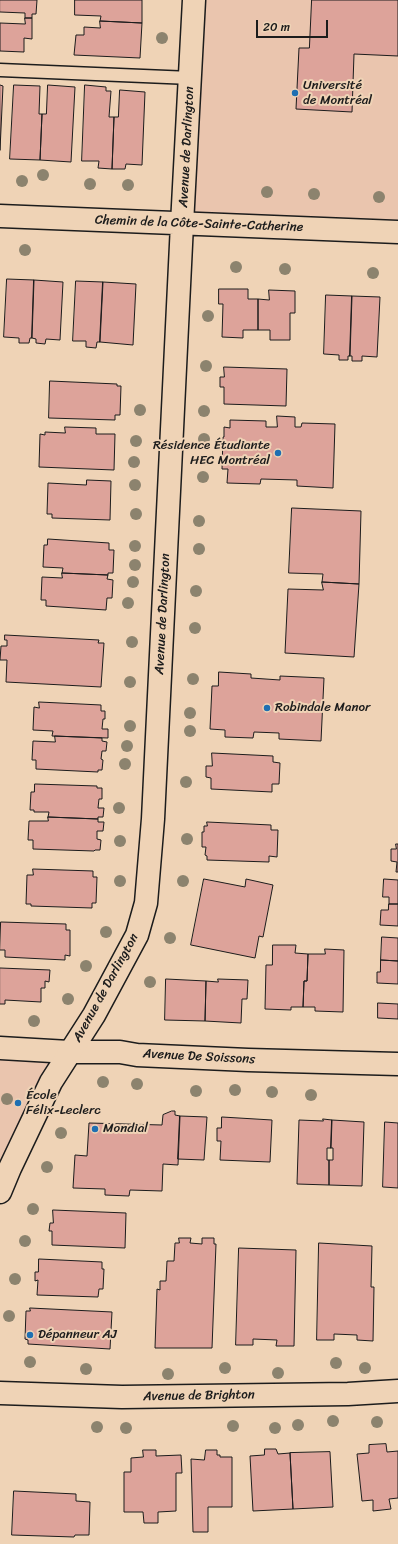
<!DOCTYPE html>
<meta charset="utf-8">
<style>
body{margin:0}
#map{position:relative;width:398px;height:1544px;overflow:hidden;background:#efd3b6;font-family:Sriracha,sans-serif}
canvas{display:block}
.scale{position:absolute;left:256px;top:20px;width:72px;height:18px;box-sizing:border-box;border:2px solid #1c1c1c;border-top:0;padding-left:5px;font-size:12px;line-height:14px;white-space:nowrap;color:#1c1c1c;-webkit-text-stroke:3px #efd3b6;paint-order:stroke}
</style>
<div id="map">
<canvas width="398" height="1544"></canvas>
<div class="scale">20 m</div>
</div>
<script>
const context = document.querySelector('canvas').getContext('2d');
context.lineJoin = 'round';
function fill(path, color) { context.fillStyle = color; context.fill(path, 'evenodd'); }
function strokePath(path, color, width, dash) { context.strokeStyle = color; context.lineWidth = width; context.lineCap = dash ? 'butt' : 'round'; context.setLineDash(dash || []); context.stroke(path); }
function write(font, color, halo, rows, align = 'center') {
  context.font = font + ' Sriracha,sans-serif'; context.lineWidth = 4; context.setLineDash([]); context.textBaseline = 'middle'; context.strokeStyle = halo; context.fillStyle = color; for (const [text, x, y, turn = 0] of rows) {
    context.save(); context.translate(x, y); context.rotate((+turn || 0) * Math.PI / 180); context.textAlign = isNaN(turn) ? turn : align; if (halo) context.strokeText(text, 0, 0); context.fillText(text, 0, 0); context.restore();
  }
}
const built = new Path2D(`
 M198 0H398V232L182 224Z
 M0 1051 66 1053 0 1176Z`);
const building = new Path2D(`
 M0 0H37L36 14H32V18H25V13L0 12Z
 M75 0H142V23L100 21 101 16 75 15Z
 M312 0H398V56L354 54 352 112 296 109 299 48H309Z
 M25 18H32V39L24 38V52L0 51V23L25 24Z
 M100 21 142 23 140 58 74 55 76 35H84V27L100 28Z
 M0 85 3 86 0 150Z
 M14 85 40 86 39 114H42L40 160 10 159Z
 M48 85 75 87 71 162 40 160 42 114H46Z
 M85 85 106 87V91H111L109 117H114L112 169 98 168 99 161H82Z
 M120 90 145 92 142 165 126 164 125 169H112L114 117H118Z
 M7 279 34 280 32 338H30L29 343H19V338L4 337Z
 M34 280 63 282 60 340 46 339 45 344 36 343V339L32 338Z
 M76 281 103 282 100 342H97L96 348 86 347V341H73Z
 M103 282 136 284 133 345 100 342Z
 M219 289H248V299H258V330H243V338L222 337 223 304H219Z
 M269 290 295 291V313H290V340H270V330H258V299L269 300Z
 M326 295 352 296 350 356H348V360H339V355L324 354Z
 M352 296 380 297 377 357 362 356V361H352V356H350Z
 M224 367 287 369 286 406 224 404V387H220V377H224Z
 M50 381 117 384V386H121L120 415H115V420L49 418Z
 M277 416 295 417V427H301L302 423 335 424 333 488 297 486V480L261 479 260 484 227 483 228 469H222L223 437H224V427L230 428V420L266 421V427H277Z
 M65 427 96 428V434H115L114 470 39 467 40 434 45 435V432L65 433Z
 M87 480 111 481 110 520 52 518V514H47L48 483 86 485Z
 M292 508 361 511 359 584 322 582 323 574 289 573Z
 M48 539 109 543V550H114L113 573H108V575L62 573 63 568 43 567 44 545H47Z
 M62 573 108 575 107 579 113 580 112 598H107L106 610 46 606V600H41L42 577 62 578Z
 M322 582 359 584 354 657 285 653 288 589 323 590Z
 M5 635 99 640 98 643H104L101 687 6 682 7 660H0L1 646H7V640H5Z
 M219 672 251 674V678L280 680V676L324 678 321 741 279 739V733L254 732 253 738 225 737V730L210 729 212 686H218Z
 M39 702 101 705V711H105V719H103L102 729H108V738L52 736 53 731 33 730 34 707 39 708Z
 M55 736 102 738V741L107 742 106 751H102L101 759 103 760 102 770H98V772L36 769V760H32L33 741 55 742Z
 M212 753 273 756V762L280 763 279 784H272V792L211 789V778L206 777V766H212Z
 M35 784 97 786V788H102V799H99L98 808H104L103 817H98V819L48 817 49 812H34V810H30L31 792H34Z
 M48 817 98 819V822H104L103 831H97V839L101 840 100 850H95L94 851 33 849V840H28L29 821H48Z
 M207 822 271 825V830H278L277 857 269 856V862L207 860V856L205 855 206 847H202V832H204V826H207Z
 M396 844H398V872H396L397 862 391 861V849H396Z
 M33 869 93 871V877H97L96 903H92V908L31 906V904H26L27 875H33Z
 M204 879 245 887 246 879 273 885 263 937 259 936 255 958 191 945Z
 M384 879 398 880V904H389V897H383Z
 M389 904H398V926L380 925 381 910H388Z
 M1 922 66 924V930H70V956L65 955V960L5 957V950H0Z
 M382 937 398 938V961L381 960Z
 M273 945H296L295 953 308 954 307 981H304L303 1007H291V1010L265 1009 266 965H272Z
 M325 949 344 950 343 1012 315 1011V1007H303L304 981H307L308 954H325Z
 M381 960 398 961V984L377 983V972H380Z
 M0 968 50 970 49 982 45 981V988H41V1002L5 1000V1004H0Z
 M166 979 206 981 205 1021 165 1020Z
 M218 979 248 980 247 999H242L241 1023 205 1021 206 981 218 982Z
 M378 1003 398 1004V1019L378 1018Z
 M172 1111H175V1115L180 1116 178 1165 163 1164 162 1191 130 1190 129 1196 105 1195V1189L73 1188 75 1155 87 1156 89 1123 162 1125 163 1115Z
 M180 1116 207 1117 204 1160 178 1159Z
 M222 1117 272 1120 270 1162 220 1160 221 1141H217V1128H221Z
 M323 1119 332 1120 331 1148H327V1160H329V1185L297 1184 299 1120 323 1121Z
 M332 1120 364 1122 362 1186 329 1185V1160H333V1148H331Z
 M385 1122 398 1123V1188L383 1187Z
 M53 1210 126 1213 125 1248 52 1245V1231H49L50 1223H53Z
 M179 1238H191L190 1243 202 1244V1238H214V1244H216L212 1348H155L157 1289 160 1290V1281H166L167 1261H174L175 1243H179Z
 M319 1243 372 1246 371 1287H374L373 1341 357 1340V1335L334 1334V1340H317Z
 M239 1248 296 1250 294 1346H276L277 1340 253 1339V1345H236Z
 M39 1259 102 1262V1269H104L103 1289H99L98 1297 37 1295 38 1280 35 1281V1272H38Z
 M30 1308 112 1312 110 1349 28 1344V1340L25 1339 26 1311H30Z
 M386 1444 387 1452 398 1451V1498L389 1499 391 1509 373 1511V1500L362 1501 357 1454 369 1453V1445Z
 M265 1449H276L278 1454 290 1453 293 1509 253 1511 250 1456 264 1455Z
 M143 1450H156V1456L181 1455 182 1473H176V1511L158 1512V1523H144L143 1512H124V1472H131V1458L143 1457Z
 M206 1450H217V1455H220V1457H232V1507H208V1532H193L191 1459 204 1460Z
 M330 1452 333 1507 293 1509 290 1453Z
 M14 1491 76 1494V1501L90 1502 89 1535H75L74 1537 12 1535Z`);
const lane = new Path2D(`
 M0 70 191 78`);
const street = new Path2D(`
 M182 224 194 0
 M0 1048 69 1052H120L137 1055 248 1060 398 1064
 M0 1393 122 1397 348 1394 398 1391`);
const secondary = new Path2D(`
 M0 216 398 232
 M0 1192 10 1168 51 1082 94 1015 137 935 146 903 153 819 182 224`);
const trees = [
 [162,38],
 [43,175],
 [22,181],
 [90,184],
 [128,185],
 [267,192],
 [314,194],
 [379,197],
 [25,250],
 [236,267],
 [285,269],
 [373,273],
 [208,316],
 [206,366],
 [140,410],
 [204,411],
 [204,439],
 [136,441],
 [134,462],
 [203,477],
 [135,485],
 [136,514],
 [199,521],
 [135,546],
 [199,549],
 [135,565],
 [133,582],
 [196,591],
 [128,603],
 [195,628],
 [132,642],
 [193,679],
 [130,682],
 [190,713],
 [130,726],
 [190,731],
 [127,746],
 [125,764],
 [186,782],
 [119,808],
 [187,839],
 [120,841],
 [120,881],
 [183,881],
 [106,932],
 [170,938],
 [86,966],
 [150,982],
 [68,999],
 [34,1021],
 [103,1082],
 [137,1084],
 [235,1090],
 [196,1091],
 [272,1092],
 [311,1095],
 [7,1099],
 [61,1133],
 [47,1167],
 [33,1209],
 [25,1241],
 [15,1279],
 [9,1316],
 [30,1362],
 [336,1363],
 [225,1368],
 [365,1368],
 [86,1369],
 [278,1373],
 [168,1374],
 [333,1421],
 [377,1422],
 [298,1425],
 [233,1426],
 [97,1427],
 [126,1428],
 [275,1428]
];
const markers = [
 [295,93,4,"#1f6fb2"],
 [278,453,4,"#1f6fb2"],
 [267,708,4,"#1f6fb2"],
 [18,1103,4,"#1f6fb2"],
 [95,1129,4,"#1f6fb2"],
 [30,1335,4,"#1f6fb2"]
];
const poiNames = [
 ["Université",303,86],
 ["de Montréal",303,101],
 ["Résidence Étudiante",270,446,"right"],
 ["HEC Montréal",270,461,"right"],
 ["Robindale Manor",275,708],
 ["École",26,1096],
 ["Félix-Leclerc",26,1111],
 ["Mondial",103,1129],
 ["Dépanneur AJ",38,1335]
];
const streetNames = [
 ["Avenue de Darlington",187,147,-87],
 ["Chemin de la Côte-Sainte-Catherine",199,224,2],
 ["Avenue de Darlington",163,614,-87],
 ["Avenue de Darlington",106,988,-61],
 ["Avenue De Soissons",199,1057,3],
 ["Avenue de Brighton",199,1396,-1]
];
fill(built, '#eac5ae');
fill(building, '#dda39a');
strokePath(building, '#1c1c1c', 1);
strokePath(lane, '#1c1c1c', 15);
strokePath(street, '#1c1c1c', 25);
strokePath(secondary, '#1c1c1c', 25);
strokePath(lane, '#efd3b6', 12);
strokePath(street, '#efd3b6', 22);
strokePath(secondary, '#efd3b6', 22);
context.fillStyle = '#8c836e';
for (const [x, y] of trees) { context.beginPath(); context.arc(x, y, 6, 0, 2 * Math.PI); context.fill(); }
for (const [x, y, r, color] of markers) { const dot = new Path2D(); dot.arc(x, y, r, 0, 2 * Math.PI); context.fillStyle = color; context.fill(dot); strokePath(dot, '#efd3b6', 1.5); }
write('13px', '#1c1c1c', '#efd3b6', poiNames, 'left');
write('13px', '#1c1c1c', '#efd3b6', streetNames);
</script>
